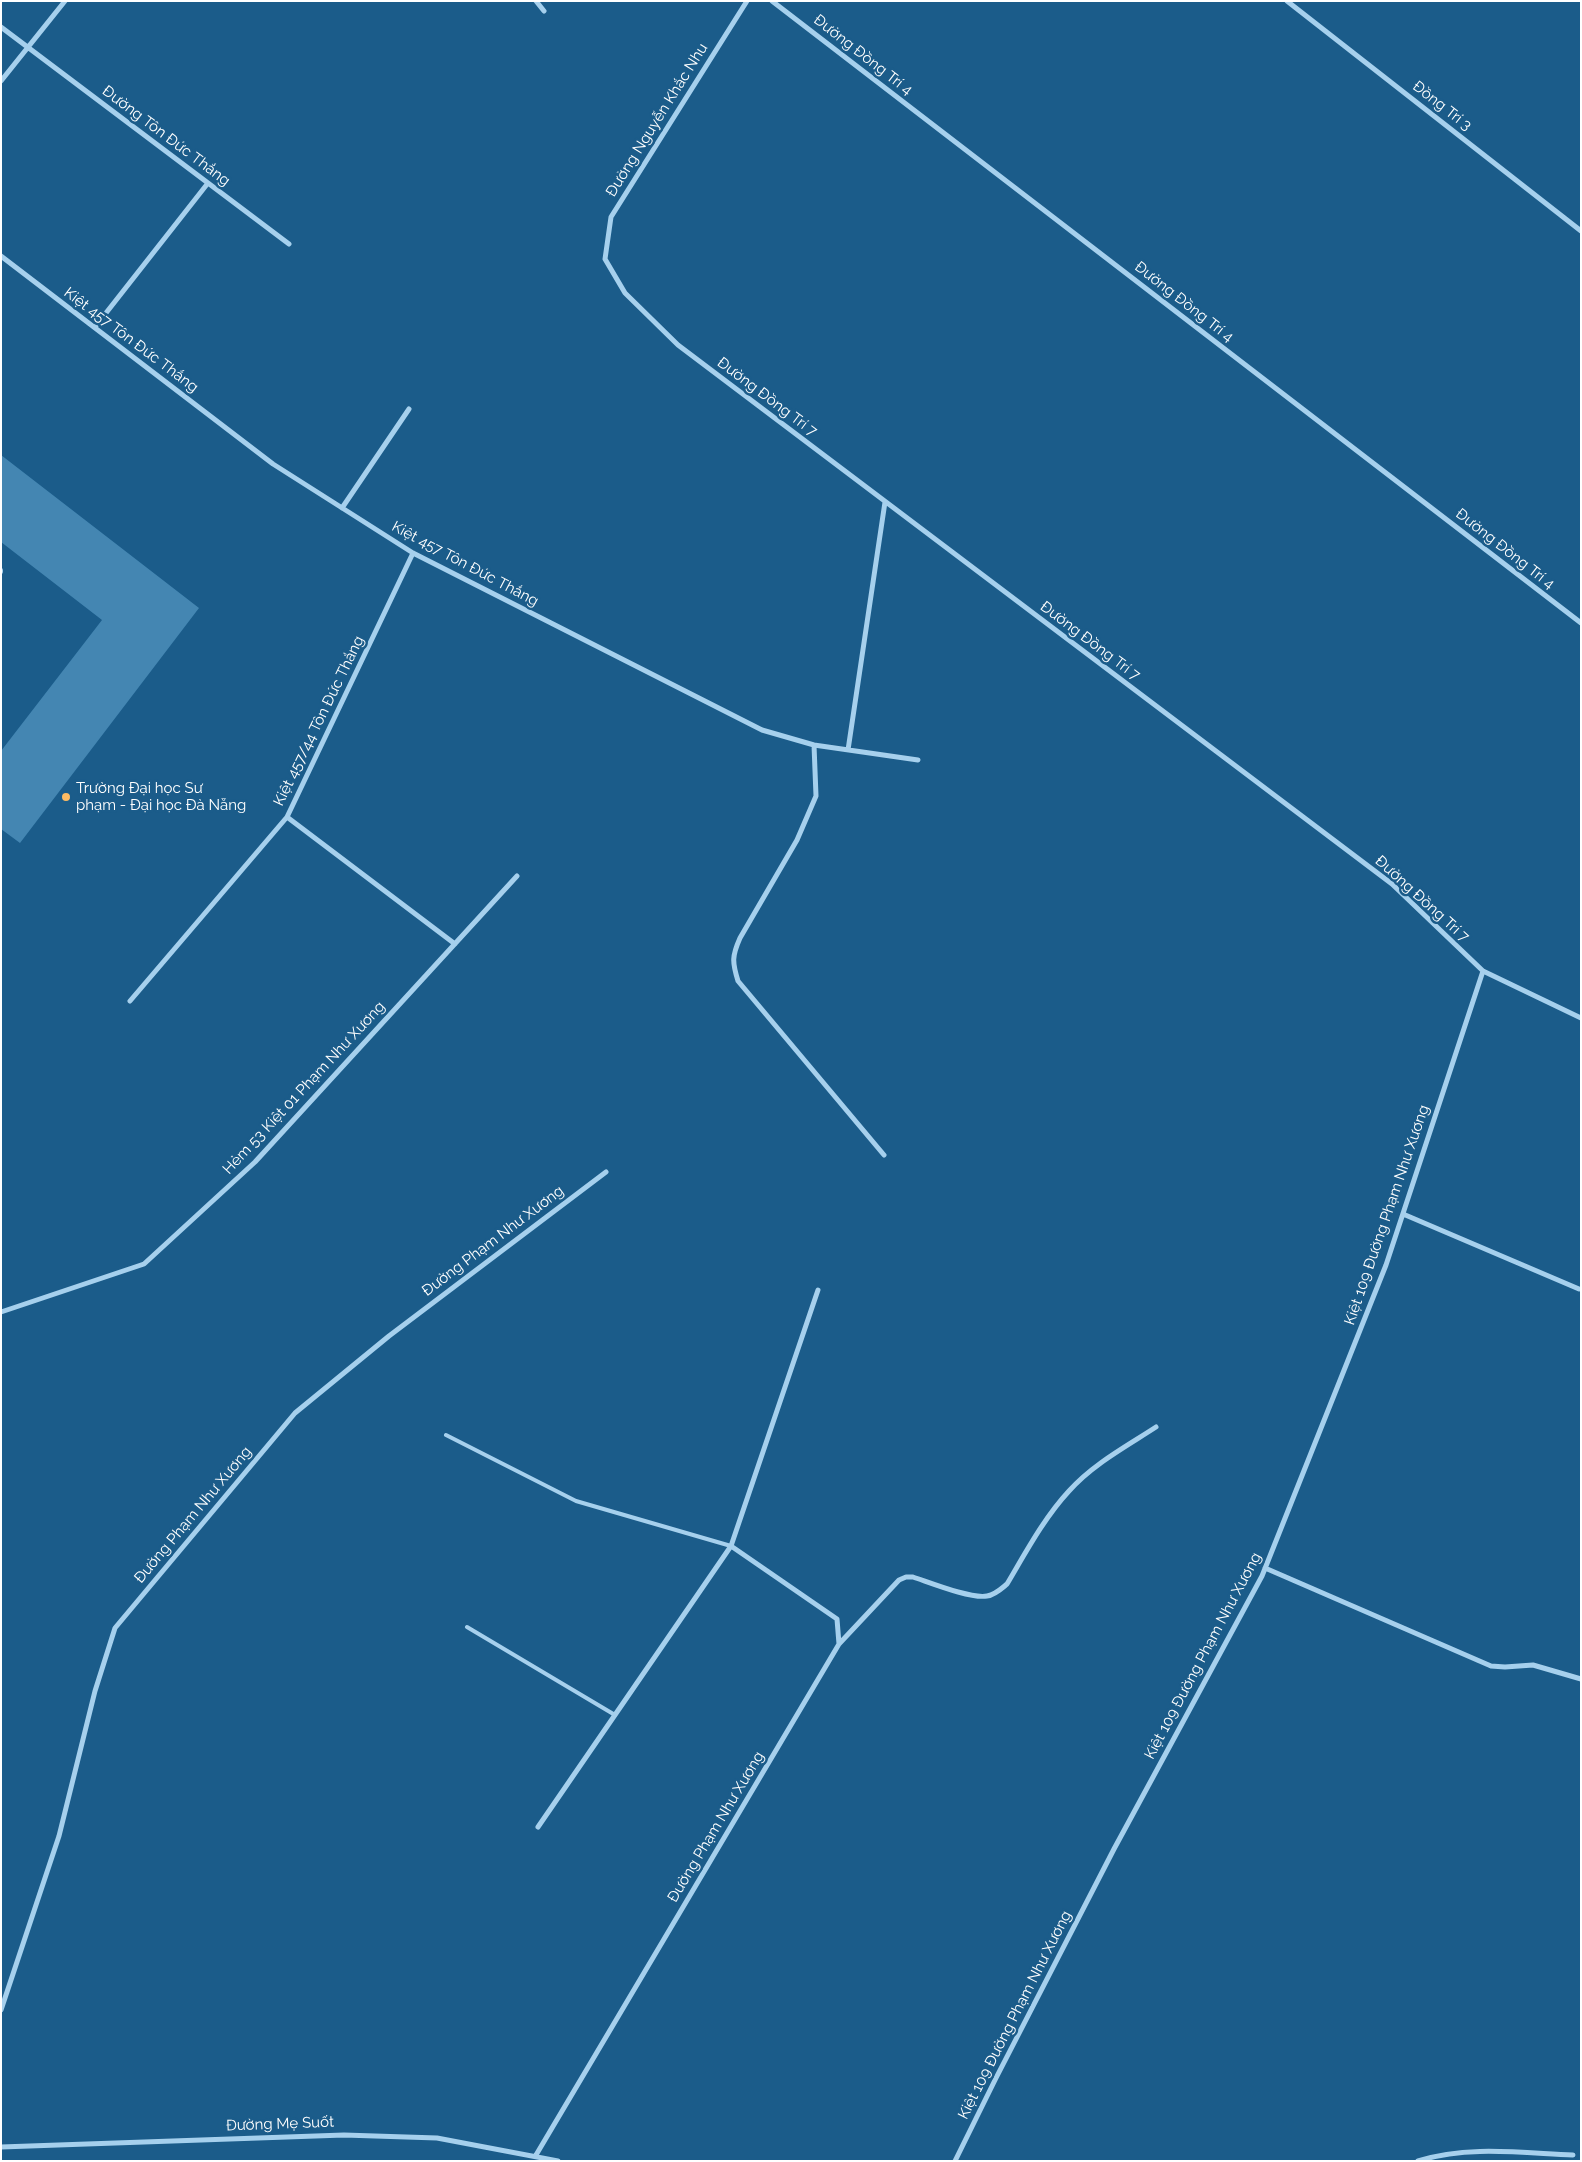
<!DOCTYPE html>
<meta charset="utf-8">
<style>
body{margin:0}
#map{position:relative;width:1582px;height:2162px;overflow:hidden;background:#1b5c8a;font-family:Raleway,sans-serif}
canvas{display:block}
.frame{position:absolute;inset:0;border:2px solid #fff;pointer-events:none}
</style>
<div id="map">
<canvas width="1582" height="2162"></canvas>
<div class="frame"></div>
</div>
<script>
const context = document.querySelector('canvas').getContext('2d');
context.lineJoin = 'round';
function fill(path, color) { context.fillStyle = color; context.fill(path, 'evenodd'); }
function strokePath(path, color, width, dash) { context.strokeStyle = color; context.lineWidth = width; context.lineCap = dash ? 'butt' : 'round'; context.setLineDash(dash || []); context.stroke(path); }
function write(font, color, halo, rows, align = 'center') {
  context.font = font + ' Raleway,sans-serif'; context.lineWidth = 5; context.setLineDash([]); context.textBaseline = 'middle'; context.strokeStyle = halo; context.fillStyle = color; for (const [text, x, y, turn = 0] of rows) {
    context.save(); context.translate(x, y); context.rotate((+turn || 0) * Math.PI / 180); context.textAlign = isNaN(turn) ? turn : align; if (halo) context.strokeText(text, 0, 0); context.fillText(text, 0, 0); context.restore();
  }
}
const building = new Path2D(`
 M1 455 199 608 20 843 1 829V751L102 620 1 542Z`);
const lane = new Path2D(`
 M1 570V572
 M446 1435 576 1501 731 1546
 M467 1627 615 1715`);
const street = new Path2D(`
 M536 1 544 11
 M747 1 611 217 605 259 625 293 678 345 1392 884 1483 971 1581 1018
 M772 1 1581 623
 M1287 1 1581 231
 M1 27 289 244
 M1 81 65 1
 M1 256 273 464 413 553 762 730 814 745 918 760
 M95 327 208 183
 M342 508 409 409
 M814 745 816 796 797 840 740 938C732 956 732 962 738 981L884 1155
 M848 750 885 502
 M287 817 455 944
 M130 1001 287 817 413 553
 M1403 1214 1579 1289
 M1 1312 144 1264 255 1162 517 876
 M1265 1568 1491 1666 1505 1667 1533 1665 1581 1679
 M839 1644 899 1580 906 1577H913C931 1583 971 1599 987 1596 995 1595 1001 1589 1007 1584 1026 1552 1044 1518 1069 1491 1093 1464 1127 1446 1156 1427
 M538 1827 731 1546 818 1290
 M1 2010 59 1836 95 1691 115 1628 295 1413 389 1336 606 1172
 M1 2147 344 2135 437 2138 558 2161
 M536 2155 839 1644 837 1619 731 1546
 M955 2161 996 2078 1114 1849 1262 1576 1386 1265 1483 971
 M1418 2161C1467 2145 1523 2153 1573 2155`);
const markers = [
 [66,797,5,"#fdbb63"]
];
const streetNames = [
 ["Đường Đồng Trí 4",863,55,38],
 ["Đồng Trí 3",1442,106,38],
 ["Đường Nguyễn Khắc Nhu",657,120,-58],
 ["Đường Tôn Đức Thắng",166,136,37],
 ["Đường Đồng Trí 4",1184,302,38],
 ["Kiệt 457 Tôn Đức Thắng",131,340,37],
 ["Đường Đồng Trí 7",767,397,37],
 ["Đường Đồng Trí 4",1505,549,38],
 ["Kiệt 457 Tôn Đức Thắng",465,564,28],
 ["Đường Đồng Trí 7",1090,641,37],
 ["Kiệt 457/44 Tôn Đức Thắng",319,721,-64],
 ["Đường Đồng Trí 7",1422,899,42],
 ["Hẻm 53 Kiệt 01 Phạm Như Xương",304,1088,-47],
 ["Kiệt 109 Đường Phạm Như Xương",1387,1215,-71],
 ["Đường Phạm Như Xương",493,1241,-37],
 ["Đường Phạm Như Xương",193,1515,-50],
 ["Kiệt 109 Đường Phạm Như Xương",1203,1656,-62],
 ["Đường Phạm Như Xương",716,1827,-59],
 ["Kiệt 109 Đường Phạm Như Xương",1015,2015,-63],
 ["Đường Mẹ Suốt",280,2124,-2]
];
const poiNames = [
 ["Trường Đại học Sư",76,788],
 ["phạm - Đại học Đà Nẵng",76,805]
];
fill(building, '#4486b2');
strokePath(lane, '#a6d0ed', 4);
strokePath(street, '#a6d0ed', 5);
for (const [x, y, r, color] of markers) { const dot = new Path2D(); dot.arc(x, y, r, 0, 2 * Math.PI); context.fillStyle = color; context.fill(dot); strokePath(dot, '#1b5c8a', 2); }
write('15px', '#fff', '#1b5c8a', streetNames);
write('15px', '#fff', '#1b5c8a', poiNames, 'left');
</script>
